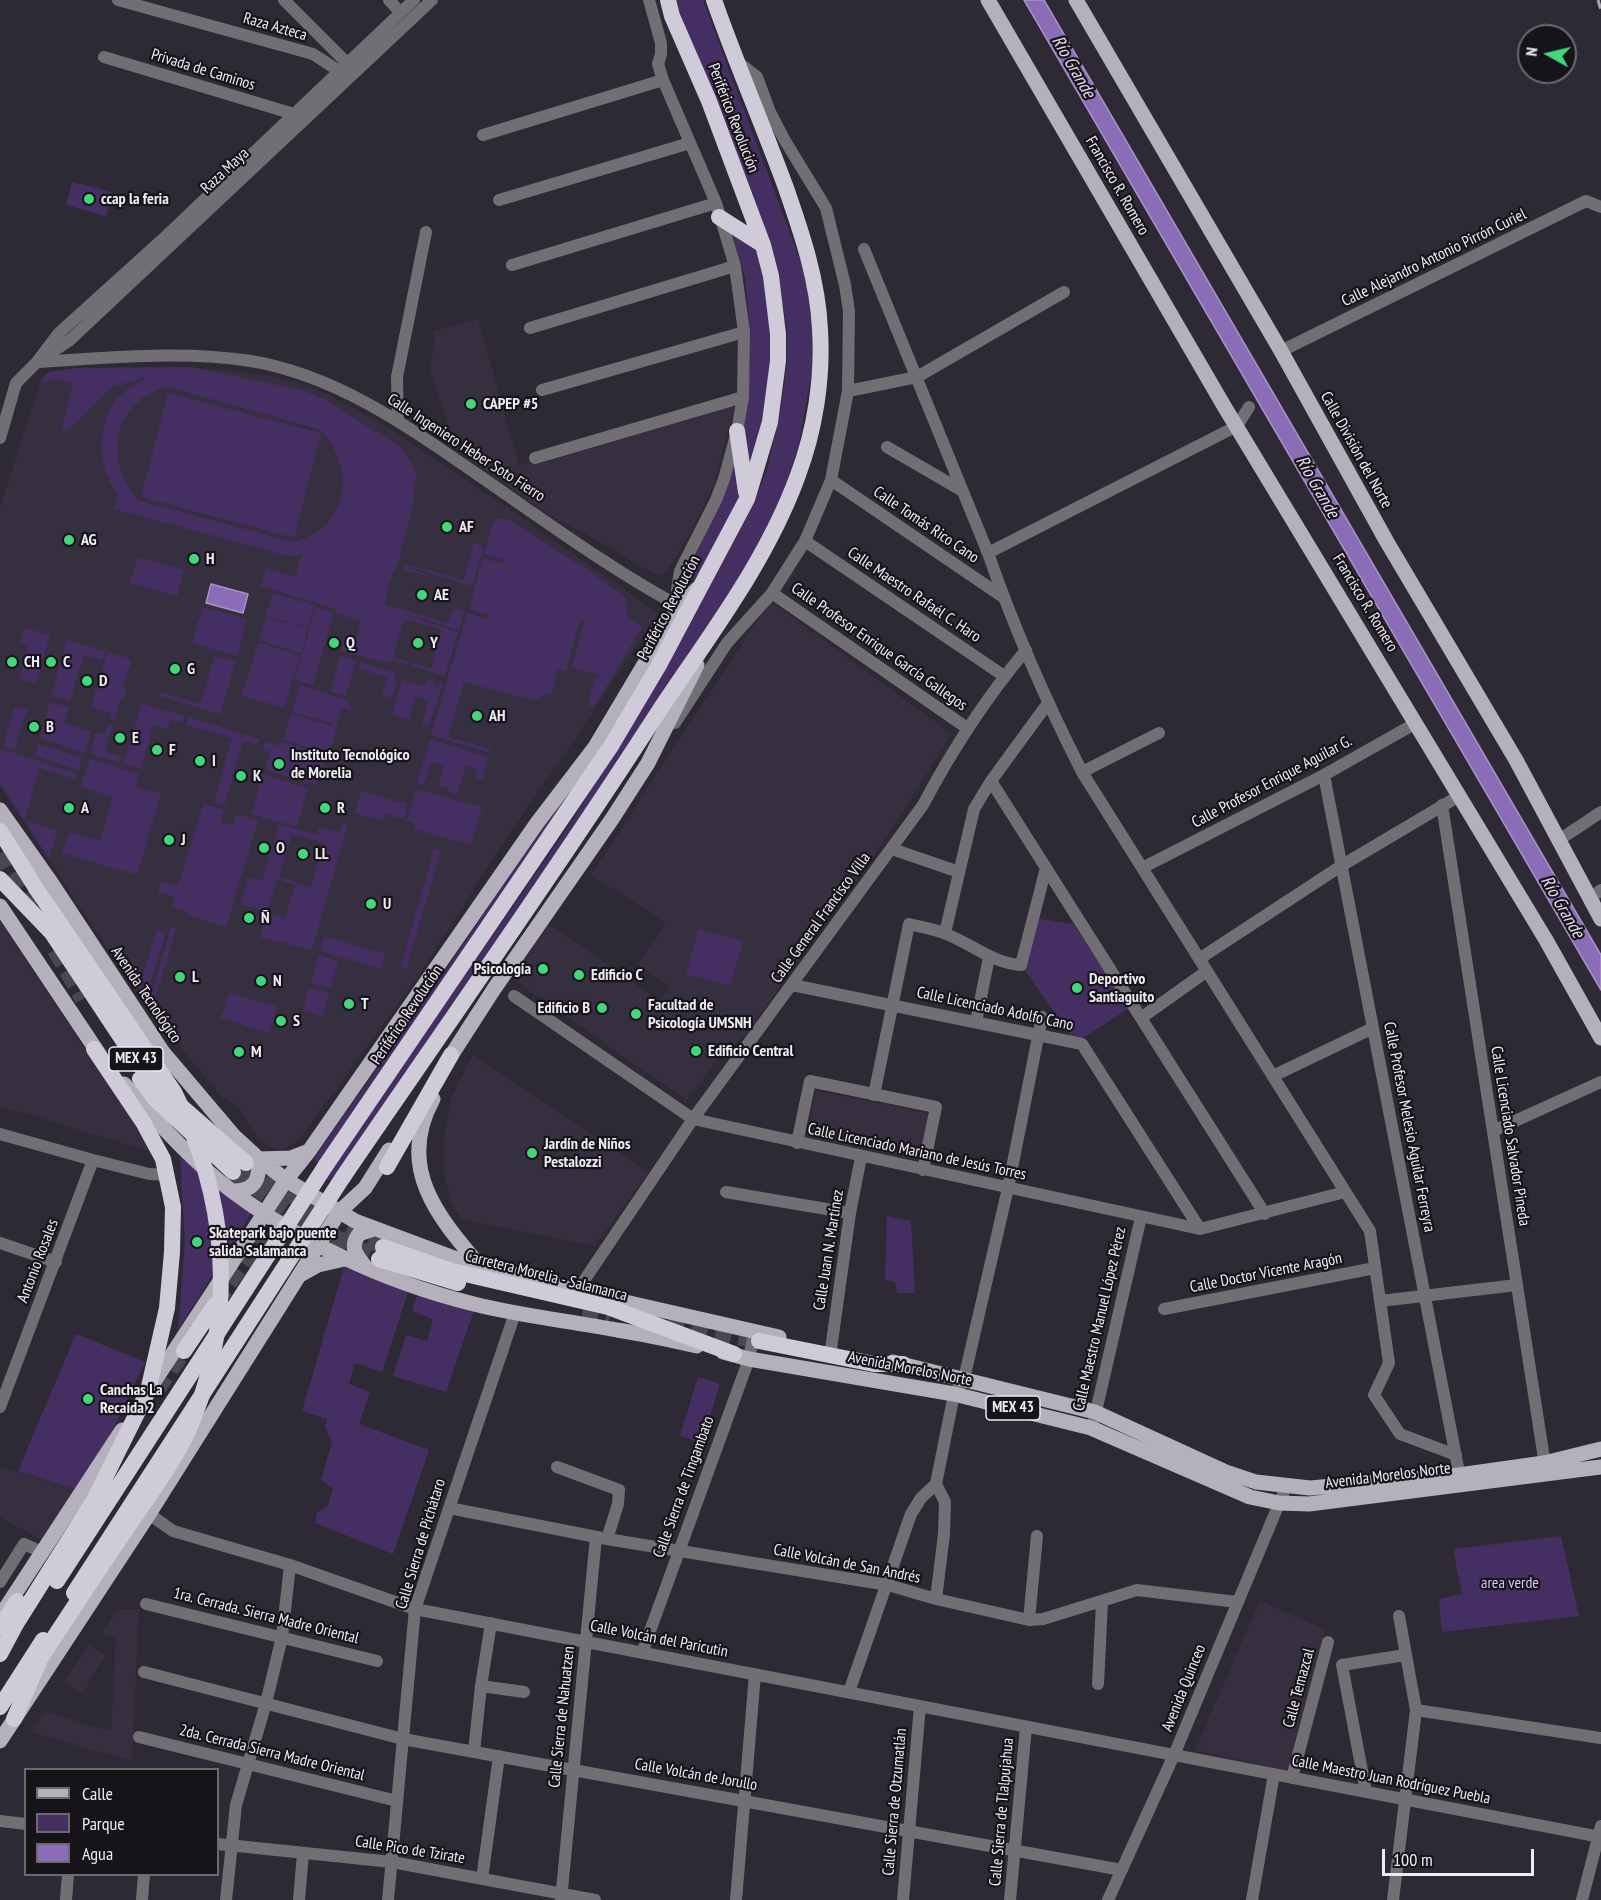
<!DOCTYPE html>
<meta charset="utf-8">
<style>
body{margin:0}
#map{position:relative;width:1601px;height:1900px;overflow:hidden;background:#2e2a35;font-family:"PT Sans Narrow",sans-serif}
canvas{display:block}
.legend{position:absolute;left:24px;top:1768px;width:195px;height:108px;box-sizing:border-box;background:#161419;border:2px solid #6c6a70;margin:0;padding:8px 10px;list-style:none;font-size:18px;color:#eeecf3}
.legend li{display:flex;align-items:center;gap:12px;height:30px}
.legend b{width:30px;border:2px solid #6c6a70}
.north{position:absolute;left:1517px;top:24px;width:60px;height:60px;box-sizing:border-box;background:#161419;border:2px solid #6c6a70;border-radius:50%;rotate:278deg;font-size:16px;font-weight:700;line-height:24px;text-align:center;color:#eeecf3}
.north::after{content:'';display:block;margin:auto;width:21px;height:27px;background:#42d77b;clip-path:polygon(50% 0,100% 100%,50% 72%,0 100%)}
.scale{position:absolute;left:1382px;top:1849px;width:152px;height:27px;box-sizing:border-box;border:3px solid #eeecf3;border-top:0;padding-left:8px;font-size:18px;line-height:21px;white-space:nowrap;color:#eeecf3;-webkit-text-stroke:4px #161419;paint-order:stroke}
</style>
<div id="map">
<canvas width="1601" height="1900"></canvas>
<ul class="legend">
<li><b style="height:8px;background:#b5b1bc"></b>Calle</li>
<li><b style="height:16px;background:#452f62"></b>Parque</li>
<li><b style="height:16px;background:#8b6cb6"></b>Agua</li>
</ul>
<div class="north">N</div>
<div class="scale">100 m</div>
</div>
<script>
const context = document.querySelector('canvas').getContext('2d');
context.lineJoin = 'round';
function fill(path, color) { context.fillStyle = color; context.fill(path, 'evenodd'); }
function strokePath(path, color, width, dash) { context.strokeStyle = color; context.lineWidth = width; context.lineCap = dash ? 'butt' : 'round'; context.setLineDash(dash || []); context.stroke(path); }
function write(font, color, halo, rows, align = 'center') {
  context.font = font + ' "PT Sans Narrow",sans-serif'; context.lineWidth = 4.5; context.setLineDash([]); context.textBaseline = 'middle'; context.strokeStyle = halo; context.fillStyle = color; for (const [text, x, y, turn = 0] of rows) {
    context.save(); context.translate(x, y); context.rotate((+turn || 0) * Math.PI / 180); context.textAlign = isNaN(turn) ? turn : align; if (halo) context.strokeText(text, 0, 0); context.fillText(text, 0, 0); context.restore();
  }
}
const built = new Path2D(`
 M478 319 519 465 550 461 735 405 714 484 691 532 666 572 658 576 583 532 554 518 457 451 430 369 435 340 433 331Z
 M189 367 267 375 299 383 328 395 383 424 494 499 658 613 572 743 507 837 417 978 300 1138 296 1142 282 1149H273L259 1140 237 1106 223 1098 146 1007 0 786V508L41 379 49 372 75 368Z
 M770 601 952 734 881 845 745 1036 742 1035 735 1045 729 1041 689 1098 686 1100 513 979 548 924 660 1001 669 986 638 964 666 922 591 875Z
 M0 921 121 1103 152 1152 0 1106Z
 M473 1055 648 1172 595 1246 461 1219 451 1200 444 1175V1138L452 1096Z
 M816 1091 931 1114 921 1161 807 1137Z
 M0 1466 76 1489 41 1540 0 1517Z
 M1260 1600 1325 1630 1290 1771 1195 1750Z
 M118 1609H139L132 1761 32 1732 45 1712 111 1731 116 1637 102 1634Z
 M88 1644 106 1655 82 1694 64 1683Z`);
const green = new Path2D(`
 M676 0H703L800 260 808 292 811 322 813 364 798 449 775 514 742 572 581 818 528 893 331 1181 325 1178 576 815 695 615 751 509 767 470 780 413 787 364V329L777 267 751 188 683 24Z
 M72 182 112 192 106 216 66 205Z
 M731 230 759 250C768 298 777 349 768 397 763 424 755 451 748 478L743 432 750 366 749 320 745 277Z
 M189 367 298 389 325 399 401 448 410 461 416 475 412 510 399 559 389 584 385 605 448 623 453 608 464 611 459 630 406 614 405 615 458 632 445 676 413 666V663L431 668 442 629 404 619 393 657 410 662 409 665 393 660 392 664 341 651 346 634 357 637 361 621 336 613V609L261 586 266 568 295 577 302 555 288 556 114 509 118 494C95 466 96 420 122 394 130 387 141 382 149 376L112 387 68 430 61 433 73 383 53 379 45 383 41 379 49 372 75 368ZM168 387 321 430C356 469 350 529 293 542L138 500C102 460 113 399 168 387Z
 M168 393 321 433 294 538 141 497Z
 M739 455 740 501 697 576 686 585 688 573Z
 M497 519H507L589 571 626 598 627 618 642 627 594 707 588 705 594 680 600 675 572 668 585 618 580 619 566 671 558 669 551 696 544 694 537 701 464 682 448 737 490 749 489 753 431 735 467 613 487 619 488 615 469 609 483 558 503 564 504 560 484 554 493 524Z
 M474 543 484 546 472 586 410 567 409 569 426 574 425 576 404 570 406 564 464 580Z
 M138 557 184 570 177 596 130 583Z
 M273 593 315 605 308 628 266 616Z
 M203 607 247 619 237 656 192 643Z
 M316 607 334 613 313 685 294 680Z
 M266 617 308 629 301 653 259 640Z
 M24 628 50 635 36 684 19 679 28 645 20 642Z
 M67 640 105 651 102 660 84 655 70 701 51 696Z
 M258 643 300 655 284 708 242 696Z
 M107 652 132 659 123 688 127 690 124 699H121L114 720 110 719 111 714 91 707Z
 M215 656 236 661 220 714 159 696 160 692 200 703Z
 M340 656 356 660 346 696 330 692Z
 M361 662 395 672 394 678 398 679 392 698 382 695 387 677 359 669Z
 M428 679 435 681 434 685 438 686 439 682 443 683 429 727 422 724 429 701 416 697 409 720 392 715 402 680 425 687Z
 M300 685 348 700 352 711 342 708 329 754 283 740 291 714 333 726 334 724 292 712Z
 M50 702 69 707 64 723 91 731 85 753 40 738Z
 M142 703 184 716 182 723 170 720 167 729 153 725 141 769 123 764Z
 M15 706 27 709 15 750 3 746Z
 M188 717 260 739 257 745 243 741 224 806 214 803 232 738 186 725Z
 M108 724 113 725 105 751 122 757 120 763 90 754 96 732 105 734Z
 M430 739 488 757 482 780 475 778 477 769 466 766 457 795 448 792 449 788 439 785 444 765 431 762 424 784H417Z
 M265 742 281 746 282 742 326 755 317 785 265 770 270 752 263 750Z
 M38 744 82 757 78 770 35 756Z
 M2 749 77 774 75 779 40 768 24 820 57 831 49 858 0 783V755Z
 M90 759 139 774 136 786 161 794 137 875 62 853 69 832 100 841 113 797 81 787Z
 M593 759 319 1161 316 1162 315 1158 327 1140 444 973 530 844Z
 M263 775 308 788 297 827 251 814Z
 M416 789 482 807 471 845 414 829 415 823 407 820Z
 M361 791 407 804 403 819 385 814 383 821 355 813Z
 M203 804 223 810 220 822 233 826 237 814 258 821 226 927 187 915V911L172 907 175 897 158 892 160 881 178 886Z
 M343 822 348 824 312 950 260 937 267 912 240 904 248 878 262 881 279 824 317 835 319 827 340 832ZM292 834 324 843 311 887 279 877ZM277 879 295 885 285 918 267 912Z
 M434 849 441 851 406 969 401 966Z
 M1036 918 1073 924 1129 1008 1083 1038 1071 1036 1024 969Z
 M171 928 176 929 153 1006 148 1005Z
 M157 929 166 932 146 997H142L139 988Z
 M699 929 743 941 730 986 686 974Z
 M324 936 385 954 381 969 320 951Z
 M319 955 338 961 330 988 311 983Z
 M309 988 329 993 322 1017 303 1011Z
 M229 993 277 1007 269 1033 221 1018Z
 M180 1153 252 1212 178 1330 185 1243Z
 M887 1216 911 1221 915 1293H897L895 1282 885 1280Z
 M344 1267 408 1292 382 1372 355 1363 349 1384 370 1392 359 1424 429 1450 393 1554 315 1523 317 1512 327 1507 333 1488 321 1480 332 1442 325 1427 327 1419 302 1411Z
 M417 1295 474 1310 446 1392 393 1376 406 1335 427 1341 433 1319 412 1311Z
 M76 1334 145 1362 110 1435 76 1489 18 1471Z
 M698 1377 720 1384 702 1443 680 1436Z
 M1561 1536 1579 1616 1442 1632 1439 1599 1462 1594 1453 1549Z`);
const water = new Path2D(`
 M1024 0H1044L1601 955V990Z
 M211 584 248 594 243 613 206 603Z`);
const highwayTunnel = new Path2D(`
 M0 853 30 907
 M55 950 83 999
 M247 1163 309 1208 383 1247
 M233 1172 301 1220 379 1259
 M216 1303 259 1240 276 1224 292 1221
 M583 1310 610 1315
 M668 1325 759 1341
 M157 1390 184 1351`);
const minor = new Path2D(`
 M118 0 313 54 339 71 344 76
 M284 0 351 67
 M389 0 400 12
 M649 0 661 43V54L658 64 663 80 716 203 735 266 744 332 743 397 737 431 724 479 716 500 680 571 677 590 679 606
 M104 57 294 114
 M483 135 663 80
 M499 200 690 143
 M864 249 988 553C1014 628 1046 701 1082 772L1370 1231 1389 1363 1374 1395 1400 1434 1456 1455
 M512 265 716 203
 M530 328 735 266
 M1281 351 1586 201 1601 207
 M46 356 70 340 432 0
 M37 362C108 358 181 350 251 361 335 375 406 425 474 472 541 518 607 567 679 606
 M542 390 744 332
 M848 391 917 377 1064 292
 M398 420 397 377 426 232
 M0 438 16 383 37 362 59 333 163 239 414 0
 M887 447 961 490
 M535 458 743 397
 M831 480 1003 597
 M805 541 1004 676
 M988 553 1237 426 1249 407
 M772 593 967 728
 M675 723 727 643 772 593 805 541 831 480 848 391 849 311 845 285 826 208 784 139 770 112 757 77 738 62
 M1082 772 1159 733
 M1324 775 1461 1483
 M991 781 1265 1214
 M1442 805 1546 1471
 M1559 840 1601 812
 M892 849 959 872
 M1142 868 1324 775 1416 723
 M1590 898 1601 890
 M945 933 974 809 991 781 1048 703
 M1199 959 1341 866 1459 796
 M792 985 1082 1044 1200 1229
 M514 996 693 1119 1200 1229 1345 1192
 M1141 1018 1207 971
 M976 1022 989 957
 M1273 1076 1373 1028
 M874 1095 909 924C921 927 935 929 946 934 972 944 992 963 1021 965L1046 868
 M1493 1131 1601 1082
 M0 1134 93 1160 149 1174 167 1175
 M797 1143 810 1081 936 1107 923 1170
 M726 1192 850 1213
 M0 1243 56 1262
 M577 1291 693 1119 923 805C952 750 986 698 1026 650
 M1380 1301 1517 1285
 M1164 1309 1375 1268
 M831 1349 850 1213 861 1157
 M0 1407 93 1160
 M1094 1420 1141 1217
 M557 1467 619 1490 618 1504 607 1539
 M449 1508 607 1539 888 1585 936 1599 1029 1620 1043 1619 1137 1590 1237 1602
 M149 1514 173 1531 290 1565 415 1609 1601 1837
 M0 1582 24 1544 42 1552
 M936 1599 944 1534 945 1502 936 1484 954 1394 964 1379 1008 1188 1042 1017
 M146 1604 377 1661
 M1029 1620 1037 1536
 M642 1653 749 1359 754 1332
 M144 1672 403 1739 1122 1870
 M1098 1684 1102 1602
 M481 1686 524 1692
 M849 1692 911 1514 921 1498 936 1484
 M1416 1710 1601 1738
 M139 1737 397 1801
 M474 1752 481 1686 491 1623
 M1292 1778 1328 1642
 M1366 1792 1342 1665 1405 1655
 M0 1821 26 1824
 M218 1844 392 1862 595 1900
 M482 1879 499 1756
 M66 1900 68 1874
 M142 1900 144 1874
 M226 1900 236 1805 266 1703 282 1637 290 1565
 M299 1900 303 1853
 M388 1900 415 1609 515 1313
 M561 1900 596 1537
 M736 1900 755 1674
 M903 1900 920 1706
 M1010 1900 1026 1727
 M1108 1900 1174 1755 1286 1487
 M1252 1900 1274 1774
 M1393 1900 1416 1710 1399 1616
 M1582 1900 1601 1826`);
const major = new Path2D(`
 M988 0 1224 406 1546 940 1601 1038
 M1076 0 1281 351 1387 542 1516 760 1601 919
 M0 810 48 878 162 1051 234 1136 259 1159 286 1180 355 1221 454 1258 577 1291 779 1337
 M0 906 101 1057
 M445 1065 494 989 612 819 648 763 697 665
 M124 1084C154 1118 184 1152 219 1181 292 1239 384 1282 474 1304 521 1316 570 1321 617 1330 644 1334 671 1340 697 1346
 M433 1099C396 1167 437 1216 480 1266
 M233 1191C255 1191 260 1179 259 1159L291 1158 309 1151
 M364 1265C355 1254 350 1246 359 1234L374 1229
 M300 1275 318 1265 349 1258
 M723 1352 749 1359 954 1394 1091 1428 1250 1497 1279 1503 1309 1504 1601 1467
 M893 1362 1095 1412 1226 1472 1256 1482 1310 1488 1459 1475 1544 1463 1601 1449
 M150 1388 286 1180 309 1151 537 823 595 747 679 606 697 589
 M5 1609 122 1430
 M0 1741 149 1514 339 1212 365 1188 389 1150`);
const highway = new Path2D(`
 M719 217 763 245
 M737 431 746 492
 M0 831 36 888
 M0 879 52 933 138 1063 159 1087 246 1163
 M140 1079 155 1099 233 1172
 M326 1165 611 746 659 665 747 499 757 466 770 422 778 361V334L771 276 763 245 709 101 672 16 668 0
 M387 1167 451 1055
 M343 1177C449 1022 557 869 659 711 709 636 767 561 798 475 815 430 823 378 820 330 818 281 802 234 786 188 763 125 736 63 714 0
 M383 1247 452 1271 608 1307 734 1354
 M379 1259 458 1283
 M759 1341 874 1364H903
 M184 1351 215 1305
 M57 1581 268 1255
 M74 1593 282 1271
 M0 1628 17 1601
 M0 1654 16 1624 94 1500 148 1391 167 1308 172 1252 173 1207 163 1159 143 1122 94 1049
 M0 1707 43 1640
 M14 1719 39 1662`);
const rail = new Path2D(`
 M1598 0 1601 10`);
const highwayBridge = new Path2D(`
 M36 888 174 1092C227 1196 237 1308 194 1417 181 1452 152 1491 131 1522 100 1567 70 1613 40 1659
 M268 1255 326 1165
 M282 1271 343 1177`);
const markers = [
 [89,199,6,"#42d77b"],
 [471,404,6,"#42d77b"],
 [447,527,6,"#42d77b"],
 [69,540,6,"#42d77b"],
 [194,559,6,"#42d77b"],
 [422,595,6,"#42d77b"],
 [334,643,6,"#42d77b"],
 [418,643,6,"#42d77b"],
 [12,662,6,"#42d77b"],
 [51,662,6,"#42d77b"],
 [175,669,6,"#42d77b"],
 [87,681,6,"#42d77b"],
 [477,716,6,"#42d77b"],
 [34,727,6,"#42d77b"],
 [120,738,6,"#42d77b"],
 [157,750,6,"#42d77b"],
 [200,761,6,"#42d77b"],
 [279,764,6,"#42d77b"],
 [241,776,6,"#42d77b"],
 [69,808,6,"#42d77b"],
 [325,808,6,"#42d77b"],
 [169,840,6,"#42d77b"],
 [264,848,6,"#42d77b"],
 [303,854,6,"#42d77b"],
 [371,904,6,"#42d77b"],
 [249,918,6,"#42d77b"],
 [543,969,6,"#42d77b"],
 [579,975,6,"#42d77b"],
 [180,977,6,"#42d77b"],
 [261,981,6,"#42d77b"],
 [1077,988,6,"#42d77b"],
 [349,1004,6,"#42d77b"],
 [602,1008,6,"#42d77b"],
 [636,1014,6,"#42d77b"],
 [281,1021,6,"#42d77b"],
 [696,1051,6,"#42d77b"],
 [239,1052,6,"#42d77b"],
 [532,1153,6,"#42d77b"],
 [197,1242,6,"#42d77b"],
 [88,1399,6,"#42d77b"]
];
const shields = [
 [136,1059,54],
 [1013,1408,54]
];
const shieldNames = [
 ["MEX 43",136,1059],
 ["MEX 43",1013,1408]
];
const streetNames = [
 ["Raza Azteca",275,27,16],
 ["Privada de Caminos",203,70,17],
 ["Periférico Revolución",733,118,69],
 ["Raza Maya",225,171,-43],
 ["Francisco R. Romero",1117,186,60],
 ["Calle Alejandro Antonio Pirrón Curiel",1434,258,-26],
 ["Calle Ingeniero Heber Soto Fierro",466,448,33],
 ["Calle División del Norte",1356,450,61],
 ["Calle Tomás Rico Cano",926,525,34],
 ["Calle Maestro Rafaél C. Haro",914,595,34],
 ["Francisco R. Romero",1365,603,59],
 ["Periférico Revolución",669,608,-62],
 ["Calle Profesor Enrique García Gallegos",879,647,35],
 ["Calle Profesor Enrique Aguilar G.",1272,782,-28],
 ["Calle General Francisco Villa",821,918,-54],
 ["Avenida Tecnológico",146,995,56],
 ["Calle Licenciado Adolfo Cano",995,1009,12],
 ["Periférico Revolución",407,1015,-56],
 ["Calle Profesor Melesio Aguilar Ferreyra",1409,1127,79],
 ["Calle Licenciado Salvador Pineda",1510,1136,81],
 ["Calle Licenciado Mariano de Jesús Torres",917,1152,12],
 ["Calle Juan N. Martínez",829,1250,-81],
 ["Antonio Rosales",38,1261,-69],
 ["Calle Doctor Vicente Aragón",1266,1273,-11],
 ["Carretera Morelia - Salamanca",546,1276,14],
 ["Calle Maestro Manuel López Pérez",1100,1319,-77],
 ["Avenida Morelos Norte",910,1369,11],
 ["Avenida Morelos Norte",1388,1476,-7],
 ["Calle Sierra de Tingambato",684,1487,-70],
 ["Calle Sierra de Pichátaro",421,1544,-73],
 ["Calle Volcán de San Andrés",847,1564,11],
 ["1ra. Cerrada. Sierra Madre Oriental",266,1616,14],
 ["Calle Volcán del Paricutin",659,1639,11],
 ["Avenida Quinceo",1184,1688,-68],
 ["Calle Temazcal",1299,1688,-75],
 ["Calle Sierra de Nahuatzen",562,1717,-84],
 ["2da. Cerrada Sierra Madre Oriental",272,1753,14],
 ["Calle Volcán de Jorullo",696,1775,10],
 ["Calle Maestro Juan Rodríguez Puebla",1391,1780,11],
 ["Calle Sierra de Otzumatlán",895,1802,-85],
 ["Calle Sierra de Tlalpujahua",1002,1812,-85],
 ["Calle Pico de Tzirate",410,1850,9]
];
const poiNames = [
 ["ccap la feria",101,199],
 ["CAPEP #5",483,404],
 ["AF",459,527],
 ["AG",81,540],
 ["H",206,559],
 ["AE",434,595],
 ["Q",346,643],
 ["Y",430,643],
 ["CH",24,662],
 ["C",63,662],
 ["G",187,669],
 ["D",99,681],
 ["AH",489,716],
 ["B",46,727],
 ["E",132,738],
 ["F",169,750],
 ["Instituto Tecnológico",291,755],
 ["de Morelia",291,773],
 ["I",212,761],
 ["K",253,776],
 ["A",81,808],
 ["R",337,808],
 ["J",181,840],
 ["O",276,848],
 ["LL",315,854],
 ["U",383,904],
 ["Ñ",261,918],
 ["Psicología",531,969,"right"],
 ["Edificio C",591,975],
 ["L",192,977],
 ["Deportivo",1089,979],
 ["Santiaguito",1089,997],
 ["N",273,981],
 ["T",361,1004],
 ["Facultad de",648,1005],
 ["Psicología UMSNH",648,1023],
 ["Edificio B",590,1008,"right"],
 ["S",293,1021],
 ["Edificio Central",708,1051],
 ["M",251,1052],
 ["Jardín de Niños",544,1144],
 ["Pestalozzi",544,1162],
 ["Skatepark bajo puente",209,1233],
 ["salida Salamanca",209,1251],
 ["Canchas La",100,1390],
 ["Recaída 2",100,1408]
];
const parkNames = [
 ["area verde",1510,1583]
];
const waterNames = [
 ["Río Grande",1073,67,60],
 ["Río Grande",1317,487,60],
 ["Río Grande",1562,907,60]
];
fill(built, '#362f40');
fill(green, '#452f62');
fill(water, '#8b6cb6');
strokePath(water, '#a992c8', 1.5);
strokePath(highwayTunnel, '#4b4752', 16, [16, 8]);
strokePath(minor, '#716f74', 12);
strokePath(major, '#b5b1bc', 15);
strokePath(highway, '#d0cbd9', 16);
strokePath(rail, '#a9a6af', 3, [9, 4.5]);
strokePath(highwayBridge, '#d0cbd9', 16);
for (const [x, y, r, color] of markers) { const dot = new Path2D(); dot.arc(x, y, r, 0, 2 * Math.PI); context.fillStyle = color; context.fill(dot); strokePath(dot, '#161419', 2); }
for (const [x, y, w] of shields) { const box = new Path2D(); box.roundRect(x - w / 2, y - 12, w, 24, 4.5); context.fillStyle = '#161419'; context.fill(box); strokePath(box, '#eeecf3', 1.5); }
write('bold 15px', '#eeecf3', null, shieldNames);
write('16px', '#eeecf3', '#161419', streetNames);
write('bold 16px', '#eeecf3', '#161419', poiNames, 'left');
write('16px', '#d8c1fd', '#161419', parkNames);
write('italic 18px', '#e3dbf0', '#161419', waterNames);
</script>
